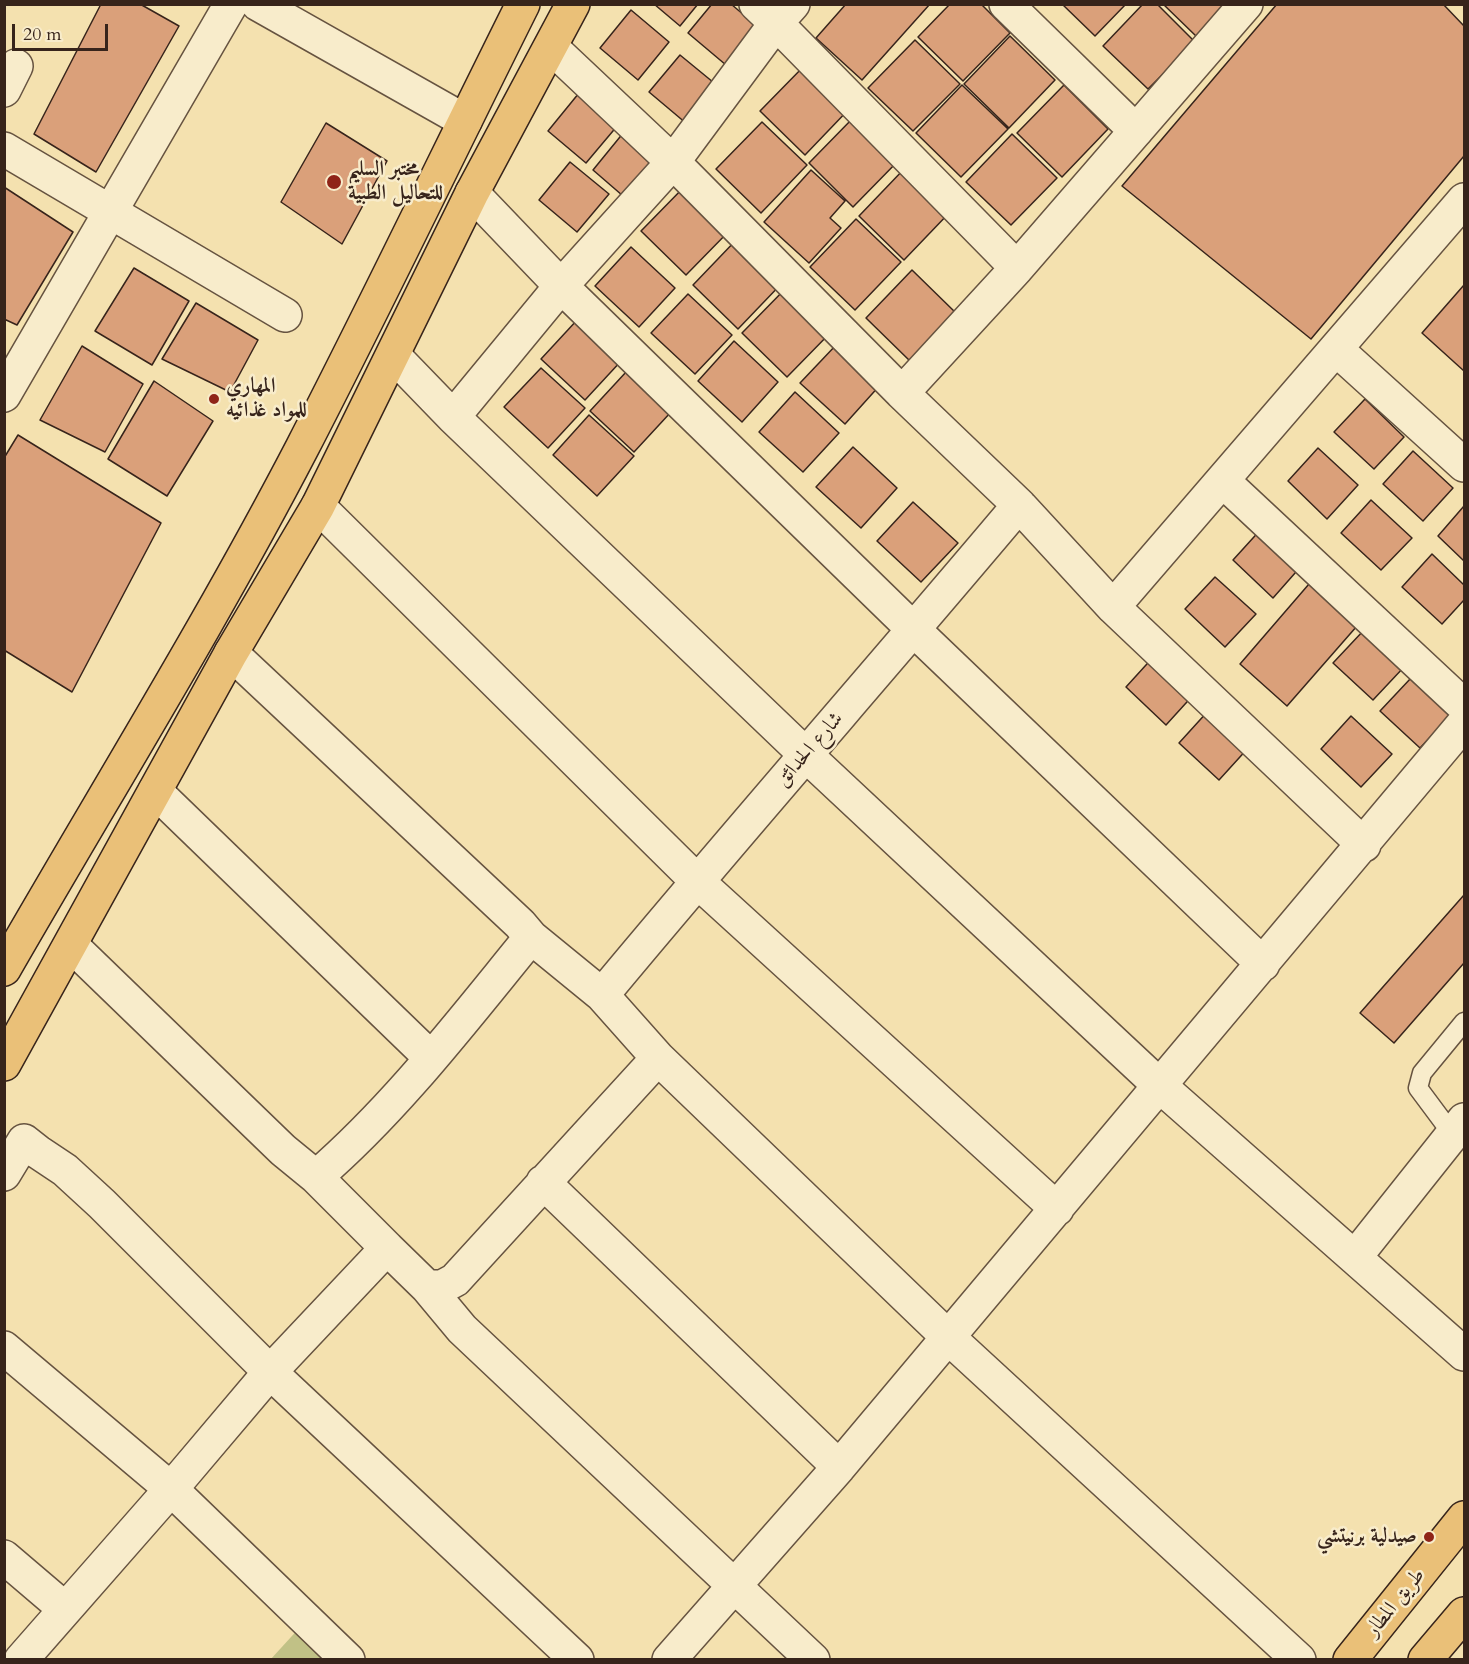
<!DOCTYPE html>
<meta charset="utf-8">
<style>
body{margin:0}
#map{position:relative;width:1469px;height:1664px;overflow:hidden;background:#f4e1af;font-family:Cardo,serif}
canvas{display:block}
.frame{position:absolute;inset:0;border:6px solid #37241b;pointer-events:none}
.scale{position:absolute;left:12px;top:24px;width:96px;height:27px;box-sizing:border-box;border:3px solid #37241b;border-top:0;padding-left:8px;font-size:18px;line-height:21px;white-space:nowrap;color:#37241b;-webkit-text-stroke:4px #f8eccb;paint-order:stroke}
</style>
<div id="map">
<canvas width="1469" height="1664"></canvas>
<div class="frame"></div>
<div class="scale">20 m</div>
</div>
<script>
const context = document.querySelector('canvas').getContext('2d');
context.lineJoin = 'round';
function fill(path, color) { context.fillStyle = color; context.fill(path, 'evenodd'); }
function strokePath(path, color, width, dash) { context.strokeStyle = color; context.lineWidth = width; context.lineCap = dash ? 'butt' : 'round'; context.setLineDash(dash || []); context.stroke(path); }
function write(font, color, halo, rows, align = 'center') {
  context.font = font + ' Cardo,Amiri,serif'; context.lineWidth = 5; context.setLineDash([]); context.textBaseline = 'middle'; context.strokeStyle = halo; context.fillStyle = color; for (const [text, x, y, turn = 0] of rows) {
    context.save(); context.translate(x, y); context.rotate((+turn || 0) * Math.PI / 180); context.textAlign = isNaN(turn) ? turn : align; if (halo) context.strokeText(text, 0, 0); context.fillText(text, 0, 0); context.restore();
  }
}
const green = new Path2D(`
 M302 1625 339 1660H270Z`);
const building = new Path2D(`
 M101 4H140L179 26 96 172 34 134Z
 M654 4H698L680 26Z
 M712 4H731L758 27 726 65 688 33Z
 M846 4H930L862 80 816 38Z
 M950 4H981L1010 33 963 81 918 37Z
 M1062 4H1126L1095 36Z
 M1143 4H1157L1195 42 1148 89 1103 46Z
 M1163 4H1228L1197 37Z
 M1277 4H1443L1464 26V156L1311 339 1122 186Z
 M631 10 669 42 638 80 600 48Z
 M1010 36 1055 80 1009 128 964 84Z
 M915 40 960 84 913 131 868 88Z
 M680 55 719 87 687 124 649 92Z
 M807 63 851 107 805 155 760 111Z
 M962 85 1008 129 961 177 916 133Z
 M1064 85 1108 129 1062 177 1017 133Z
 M579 93 618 125 586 163 548 131Z
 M855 116 900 159 853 207 809 163Z
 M762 122 807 165 761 213 716 169Z
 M326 123 387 161 342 244 281 202Z
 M624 132 662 164 630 202 593 170Z
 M1012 134 1057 178 1011 225 966 182Z
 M570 162 609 194 577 232 539 200Z
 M905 168 950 212 904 260 859 216Z
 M811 170 845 201 830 218 841 228 809 263 764 222Z
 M688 183 733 227 686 275 641 231Z
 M4 187 73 232 17 325 4 319Z
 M856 219 901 262 855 310 810 267Z
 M739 237 784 281 738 329 693 285Z
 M631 247 675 288 639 327 595 286Z
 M134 268 189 301 152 365 95 331Z
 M912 270 957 314 911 362 866 318Z
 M789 285 834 329 787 377 742 333Z
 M1464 285V371L1422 333Z
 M688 294 732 335 695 374 651 333Z
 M196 303 258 340 230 392 162 359Z
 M578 319 622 360 585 400 541 359Z
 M734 341 778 382 742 422 698 381Z
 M837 344 881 384 845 424 800 383Z
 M82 346 143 384 105 452 40 420Z
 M541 368 585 408 548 448 504 407Z
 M627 371 671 412 634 452 590 411Z
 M154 381 213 421 167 496 108 459Z
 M795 392 839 433 803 472 759 432Z
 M1365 399 1404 437 1374 469 1334 432Z
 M589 415 634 456 597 496 553 455Z
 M18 435 161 523 72 692 4 650V458Z
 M853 447 897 488 861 528 816 487Z
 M1318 448 1358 485 1327 519 1288 481Z
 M1413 451 1453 488 1423 521 1383 484Z
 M1371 500 1412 538 1381 570 1341 533Z
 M913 502 958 543 921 582 877 541Z
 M1464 506V561L1438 536Z
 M1263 527 1303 564 1273 598 1233 560Z
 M1432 554 1464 585V600L1442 624 1402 587Z
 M1215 577 1256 614 1225 647 1185 609Z
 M1309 584 1357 626 1287 706 1240 664Z
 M1364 630 1404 667 1373 700 1333 663Z
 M1156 654 1196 692 1166 725 1126 687Z
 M1411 678 1451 715 1420 748 1380 711Z
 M1209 710 1249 747 1219 780 1179 743Z
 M1351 716 1392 754 1361 787 1321 749Z
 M1464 895V963L1394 1043 1360 1013Z`);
const lane = new Path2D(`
 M1453 1135 1418 1088 1422 1073 1464 1022`);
const street = new Path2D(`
 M258 4 465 121
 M756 4 776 23 1017 268
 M1006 4 1136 131
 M551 47 673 162 902 393 1019 505 1113 607 1364 845
 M4 90 16 66
 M4 149 285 315
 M472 193 561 286 914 630 1263 964
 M1336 349 1464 465
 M393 355 453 417 806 755 1160 1086 1464 1354
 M902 393 1017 268 1246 4
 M4 395 231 4
 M453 417 561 286 673 162 776 23 793 4
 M1223 481 1464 706
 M318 506 697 881 1057 1209
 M1113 607 1464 200
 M231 653 520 924 531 937
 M155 791 431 1058
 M71 945 283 1150 316 1177
 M602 995C739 830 881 669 1019 505
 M658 1058 949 1338 1299 1660
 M4 1174 24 1141 38 1152 65 1170 102 1204 270 1372 577 1660
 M543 1182 839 1467
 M1355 1257 1464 1120
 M427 1287 462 1329 813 1660
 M4 1348 171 1489 348 1660
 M4 1557 65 1609
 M21 1660 171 1489 270 1372 387 1248 427 1287H442L455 1280 658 1058 602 995 531 937C463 1020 397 1107 316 1177L387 1248
 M669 1660 839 1467 1464 723`);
const primary = new Path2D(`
 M4 969C104 795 210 625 302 448 378 301 449 152 523 4
 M4 1064 231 653 318 506 472 193 573 4`);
const highway = new Path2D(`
 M1350 1660 1464 1518
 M1425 1660 1464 1614`);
const markers = [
 [334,182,8,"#8f2418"],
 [214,399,6,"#8f2418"],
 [1429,1537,6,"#8f2418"]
];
const poiNames = [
 ["مختبر السليم",348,170],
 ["للتحاليل الطبية",348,194],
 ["المهاري",226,387],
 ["للمواد غذائيه",226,411],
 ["صيدلية برنيتشي",1417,1537,"right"]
];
const streetNames = [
 ["شارع الحدائق",810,750,-49],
 ["طريق المطار",1396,1603,-51]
];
fill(green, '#c1c186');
fill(building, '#daa07a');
strokePath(building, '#37241b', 1.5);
strokePath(lane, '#665340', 21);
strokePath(street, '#665340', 36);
strokePath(primary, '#37241b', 36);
strokePath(highway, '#37241b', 36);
strokePath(lane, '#f8eccb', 18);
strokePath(street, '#f8eccb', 33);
strokePath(primary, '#eac078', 33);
strokePath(highway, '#eac078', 33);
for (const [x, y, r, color] of markers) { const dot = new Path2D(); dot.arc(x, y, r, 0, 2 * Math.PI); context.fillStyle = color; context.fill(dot); strokePath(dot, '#f8eccb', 2); }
write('bold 21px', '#37241b', '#f8eccb', poiNames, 'left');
write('21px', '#37241b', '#f8eccb', streetNames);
</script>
